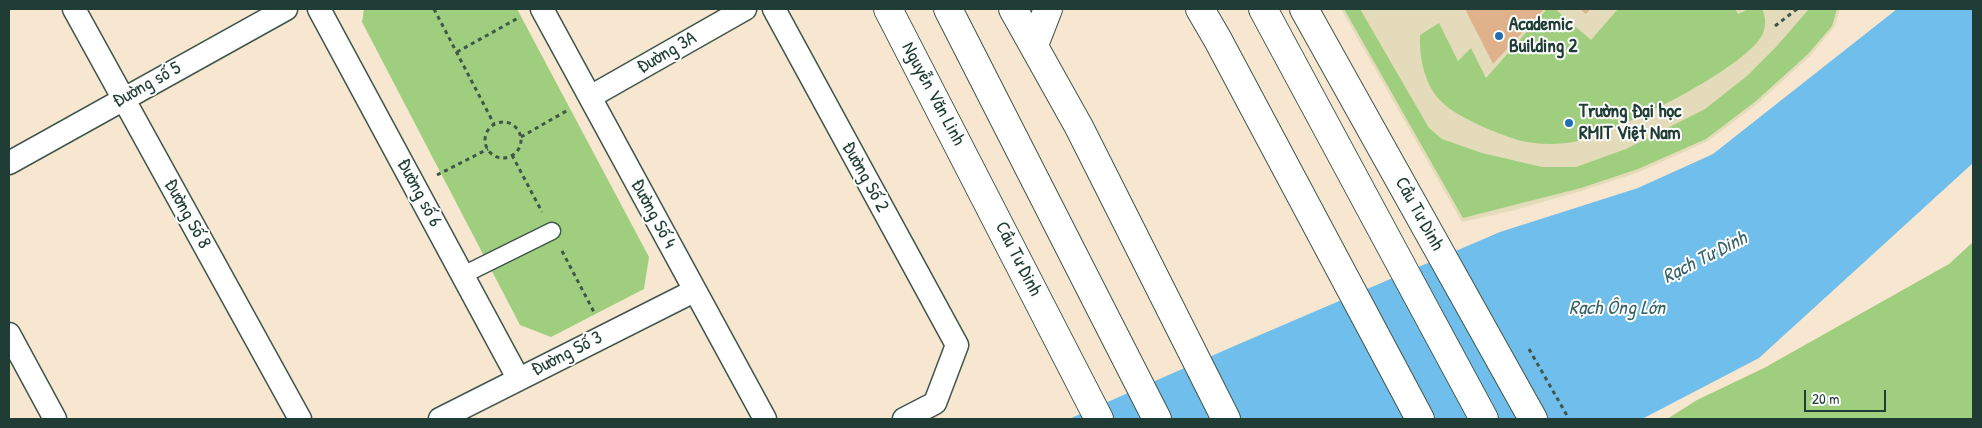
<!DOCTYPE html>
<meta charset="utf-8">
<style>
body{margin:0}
#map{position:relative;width:1982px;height:428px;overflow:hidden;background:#f7e6d0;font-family:"Patrick Hand",sans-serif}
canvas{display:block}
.frame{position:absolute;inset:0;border:10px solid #1f3d34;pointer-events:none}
.scale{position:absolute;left:1804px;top:390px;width:82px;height:22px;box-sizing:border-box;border:2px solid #1f3d34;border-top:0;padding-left:6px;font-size:15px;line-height:18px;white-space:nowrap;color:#1f3d34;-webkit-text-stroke:4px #fff;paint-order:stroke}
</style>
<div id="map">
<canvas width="1982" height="428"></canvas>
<div class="frame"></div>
<div class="scale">20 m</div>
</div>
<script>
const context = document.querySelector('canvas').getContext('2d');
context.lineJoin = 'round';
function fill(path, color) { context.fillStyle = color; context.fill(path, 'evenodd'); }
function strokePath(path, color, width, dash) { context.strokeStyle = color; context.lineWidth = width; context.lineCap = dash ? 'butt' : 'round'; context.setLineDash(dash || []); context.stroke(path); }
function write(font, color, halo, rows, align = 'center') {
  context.font = font + ' "Patrick Hand",sans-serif'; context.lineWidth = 4; context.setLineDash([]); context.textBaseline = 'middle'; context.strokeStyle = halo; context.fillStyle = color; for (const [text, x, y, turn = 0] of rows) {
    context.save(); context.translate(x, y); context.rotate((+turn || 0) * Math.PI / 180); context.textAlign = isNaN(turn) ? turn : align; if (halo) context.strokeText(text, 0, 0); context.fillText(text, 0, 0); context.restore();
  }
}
const built = new Path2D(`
 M1341 9H1840L1835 26 1810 56 1757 104 1708 141 1639 172 1581 191 1511 211 1462 222Z`);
const green = new Path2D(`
 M364 9H517L649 257 644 289 551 337 520 325 362 22Z
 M1344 9H1360L1429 128 1442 139 1482 153 1542 167H1576L1626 149 1705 109 1747 76 1776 47 1809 9H1837L1832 26 1808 54 1756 101 1706 139 1638 169 1581 188 1463 218Z
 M1547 9H1555L1591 40 1618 9H1735L1738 14 1749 9H1762C1767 19 1766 31 1759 40 1733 74 1620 130 1578 141 1562 145 1539 145 1522 141 1502 136 1459 118 1444 104 1425 88 1419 58 1420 35L1439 23 1458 61 1471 48 1486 78Z
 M1973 242V419H1667L1697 400 1764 368 1949 264Z`);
const water = new Path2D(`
 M1897 9H1973V163L1759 358 1642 419H1069L1232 347 1500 232 1638 188 1713 154Z`);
const building = new Path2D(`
 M1465 9H1544L1493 64Z
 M1580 9H1590L1586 14Z`);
const path = new Path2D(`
 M434 9 494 124
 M1775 26 1797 9
 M457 52 520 17
 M485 140a18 18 0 1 1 36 0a18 18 0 1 1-36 0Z
 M521 137 568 110
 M512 155 542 212
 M437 175 488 149
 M562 251 595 314
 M1529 349 1569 419`);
const pedestrian = new Path2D(`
 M463 275 552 231`);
const minor = new Path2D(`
 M74 9 300 419
 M319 9 518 378
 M542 9 765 419
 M774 9 957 345 935 403 904 419
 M590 97 745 9
 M9 163 286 9
 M9 334 55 419
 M440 419 694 291`);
const primary = new Path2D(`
 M888 9 1099 419
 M1304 9 1533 419`);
const trunk = new Path2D(`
 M948 9 1157 419
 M1013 9 1079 127 1226 419
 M1200 9 1218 40 1420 419
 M1263 9 1484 419
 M1034 45 1048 9`);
const markers = [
 [1499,36,5,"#1f6fb2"],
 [1569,123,5,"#1f6fb2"]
];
const poiNames = [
 ["Academic",1509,25],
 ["Building 2",1509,47],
 ["Trường Đại học",1579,112],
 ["RMIT Việt Nam",1579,134]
];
const streetNames = [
 ["Đường 3A",667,53,-30],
 ["Đường số 5",147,85,-29],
 ["Nguyễn Văn Linh",933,94,62],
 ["Đường Số 2",865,177,61],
 ["Đường số 6",419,193,62],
 ["Đường Số 8",187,214,61],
 ["Đường Số 4",653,214,62],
 ["Cầu Tư Dinh",1419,214,61],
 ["Cầu Tư Dinh",1018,259,63],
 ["Đường Số 3",567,354,-27]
];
const waterNames = [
 ["Rạch Tư Dinh",1705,258,-27],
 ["Rạch Ông Lớn",1617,309]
];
fill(built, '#e4dbba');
fill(green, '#9fcf7e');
fill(water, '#70beeb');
fill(building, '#dfb28c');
strokePath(pedestrian, '#3f564b', 19);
strokePath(minor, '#3f564b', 25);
strokePath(primary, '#3f564b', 30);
strokePath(trunk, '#3f564b', 30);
strokePath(path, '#3f564b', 3, [4, 4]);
strokePath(pedestrian, '#fff', 16);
strokePath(minor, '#fff', 22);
strokePath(primary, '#fff', 28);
strokePath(trunk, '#fff', 28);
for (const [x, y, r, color] of markers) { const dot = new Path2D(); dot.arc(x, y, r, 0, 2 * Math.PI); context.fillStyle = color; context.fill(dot); strokePath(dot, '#fff', 2); }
write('bold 19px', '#1f3d34', '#fff', poiNames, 'left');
write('19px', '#1f3d34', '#fff', streetNames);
write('italic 20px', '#37646b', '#fff', waterNames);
</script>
